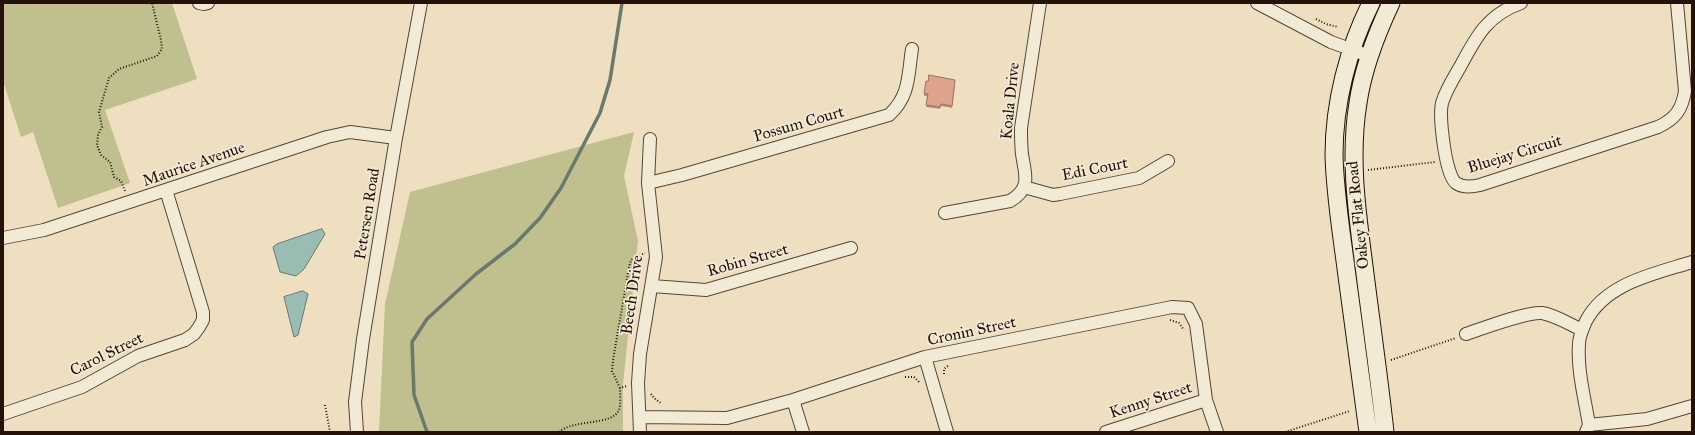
<!DOCTYPE html>
<style>
body{margin:0}
#map{position:relative;width:1695px;height:435px;overflow:hidden;background:#eddfc0;font-family:"IM FELL Great Primer",serif}
canvas{display:block}
.frame{position:absolute;inset:0;border:4px solid #241209;pointer-events:none}
</style>
<div id="map">
<canvas width="1695" height="435"></canvas>
<div class="frame"></div>
</div>
<script>
const context = document.querySelector('canvas').getContext('2d');
context.lineJoin = 'round';
function fill(path, color) { context.fillStyle = color; context.fill(path, 'evenodd'); }
function strokePath(path, color, width, dash) { context.strokeStyle = color; context.lineWidth = width; context.lineCap = dash ? 'butt' : 'round'; context.setLineDash(dash || []); context.stroke(path); }
function write(font, color, halo, rows, align = 'center') {
  context.font = font + ' "IM FELL Great Primer",serif'; context.lineWidth = 3.5; context.setLineDash([]); context.textBaseline = 'middle'; context.strokeStyle = halo; context.fillStyle = color; for (const [text, x, y, turn = 0] of rows) {
    context.save(); context.translate(x, y); context.rotate((+turn || 0) * Math.PI / 180); context.textAlign = isNaN(turn) ? turn : align; if (halo) context.strokeText(text, 0, 0); context.fillText(text, 0, 0); context.restore();
  }
}
const green = new Path2D(`
 M3 3H172L197 79 105 110 130 183 58 208 33 132 21 137 3 81Z
 M634 132 624 176 638 241 623 384V432H379L385 304 410 192Z`);
const water = new Path2D(`
 M322 229 325 234 304 269 296 276 280 272 273 247 277 244Z
 M303 291 308 294 298 335 294 337 284 297Z`);
const stream = new Path2D(`
 M427 432 414 395 412 342 427 319 476 274 515 244 540 218 561 188 600 113 610 80 622 3`);
const path = new Path2D(`
 M1316 19 1326 24 1338 27
 M1368 170 1435 162
 M125 191 121 181 114 177 110 162 101 155 97 145 98 135 102 127 99 112 109 78 119 69 157 56 162 49 161 40 152 3
 M1170 320 1179 323 1184 330
 M1391 360 1456 338
 M944 374V369L949 365
 M905 377H914L920 383
 M620 388 612 371 613 360 629 267 631 260 645 253
 M651 394 654 398 662 404
 M325 405 330 432
 M559 432C573 419 612 426 619 410 621 404 620 395 620 388L627 386
 M1285 432 1350 411`);
const street = new Path2D(`
 M199 3 204 4 208 3
 M1257 3 1331 42 1369 56
 M1521 3C1487 15 1476 37 1460 67 1453 79 1446 90 1442 103 1439 116 1445 175 1456 183 1463 188 1472 187 1480 185L1658 127C1675 119 1682 110 1685 91L1677 3
 M648 183 682 175 889 115C910 96 908 75 912 49
 M1024 187 1053 195 1060 194 1139 178 1168 161
 M945 213 1010 201C1032 188 1025 175 1022 154 1021 145 1021 137 1021 128L1040 3
 M3 238 44 230 327 137 350 132 396 138
 M652 286 706 290 851 248
 M1466 334C1484 328 1525 312 1542 313 1555 315 1569 324 1582 330
 M925 357 947 432
 M793 400 803 432
 M3 414 82 387 138 356 185 340 194 334 199 327 203 320V312L166 190
 M640 417 727 418 793 400 925 357 1172 307 1188 308 1196 324 1206 400 1217 432
 M1589 425 1647 419 1692 406
 M357 432 355 402 363 339 396 138 421 3
 M640 432 638 383 640 354 656 257 648 183 650 139
 M1106 432 1206 400
 M1586 432 1589 425C1585 399 1577 371 1579 344 1579 336 1583 328 1586 321 1606 283 1654 274 1692 262`);
const secondary = new Path2D(`
 M1368 432C1361 380 1354 328 1347 276 1342 236 1335 196 1334 155 1334 103 1348 49 1371 3
 M1385 432C1379 377 1371 322 1364 266 1357 212 1349 158 1358 103 1363 68 1376 35 1391 3`);
const wall = new Path2D(`
 M955 83 952 108 941 106 940 109 926 107 927 96H924V93Z`);
const building = new Path2D(`
 M929 75 955 80 952 106 941 104 940 107 926 105 928 94 924 93 926 81H928Z`);
const streetNames = [
 ["Koala Drive",1011,101,-84],
 ["Possum Court",799,125,-16],
 ["Bluejay Circuit",1515,155,-17],
 ["Maurice Avenue",194,165,-19],
 ["Edi Court",1095,170,-11],
 ["Petersen Road",368,214,-81],
 ["Oakey Flat Road",1359,215,-96],
 ["Robin Street",748,261,-16],
 ["Beech Drive",633,295,-82],
 ["Cronin Street",972,332,-12],
 ["Carol Street",107,355,-26],
 ["Kenny Street",1151,401,-18]
];
fill(green, '#bfc08d');
fill(water, '#99bdb3');
strokePath(water, '#6a796f', 1);
strokePath(stream, '#6a796f', 3.5);
strokePath(street, '#564537', 14);
strokePath(secondary, '#241209', 19);
strokePath(path, '#241209', 2, [1, 2]);
strokePath(street, '#f3ead6', 12);
strokePath(secondary, '#f3ead6', 17);
fill(wall, '#bf8c79');
fill(building, '#dea38d');
strokePath(building, '#9b7263', 1);
write('16px', '#241209', '#f3ead6', streetNames);
</script>
